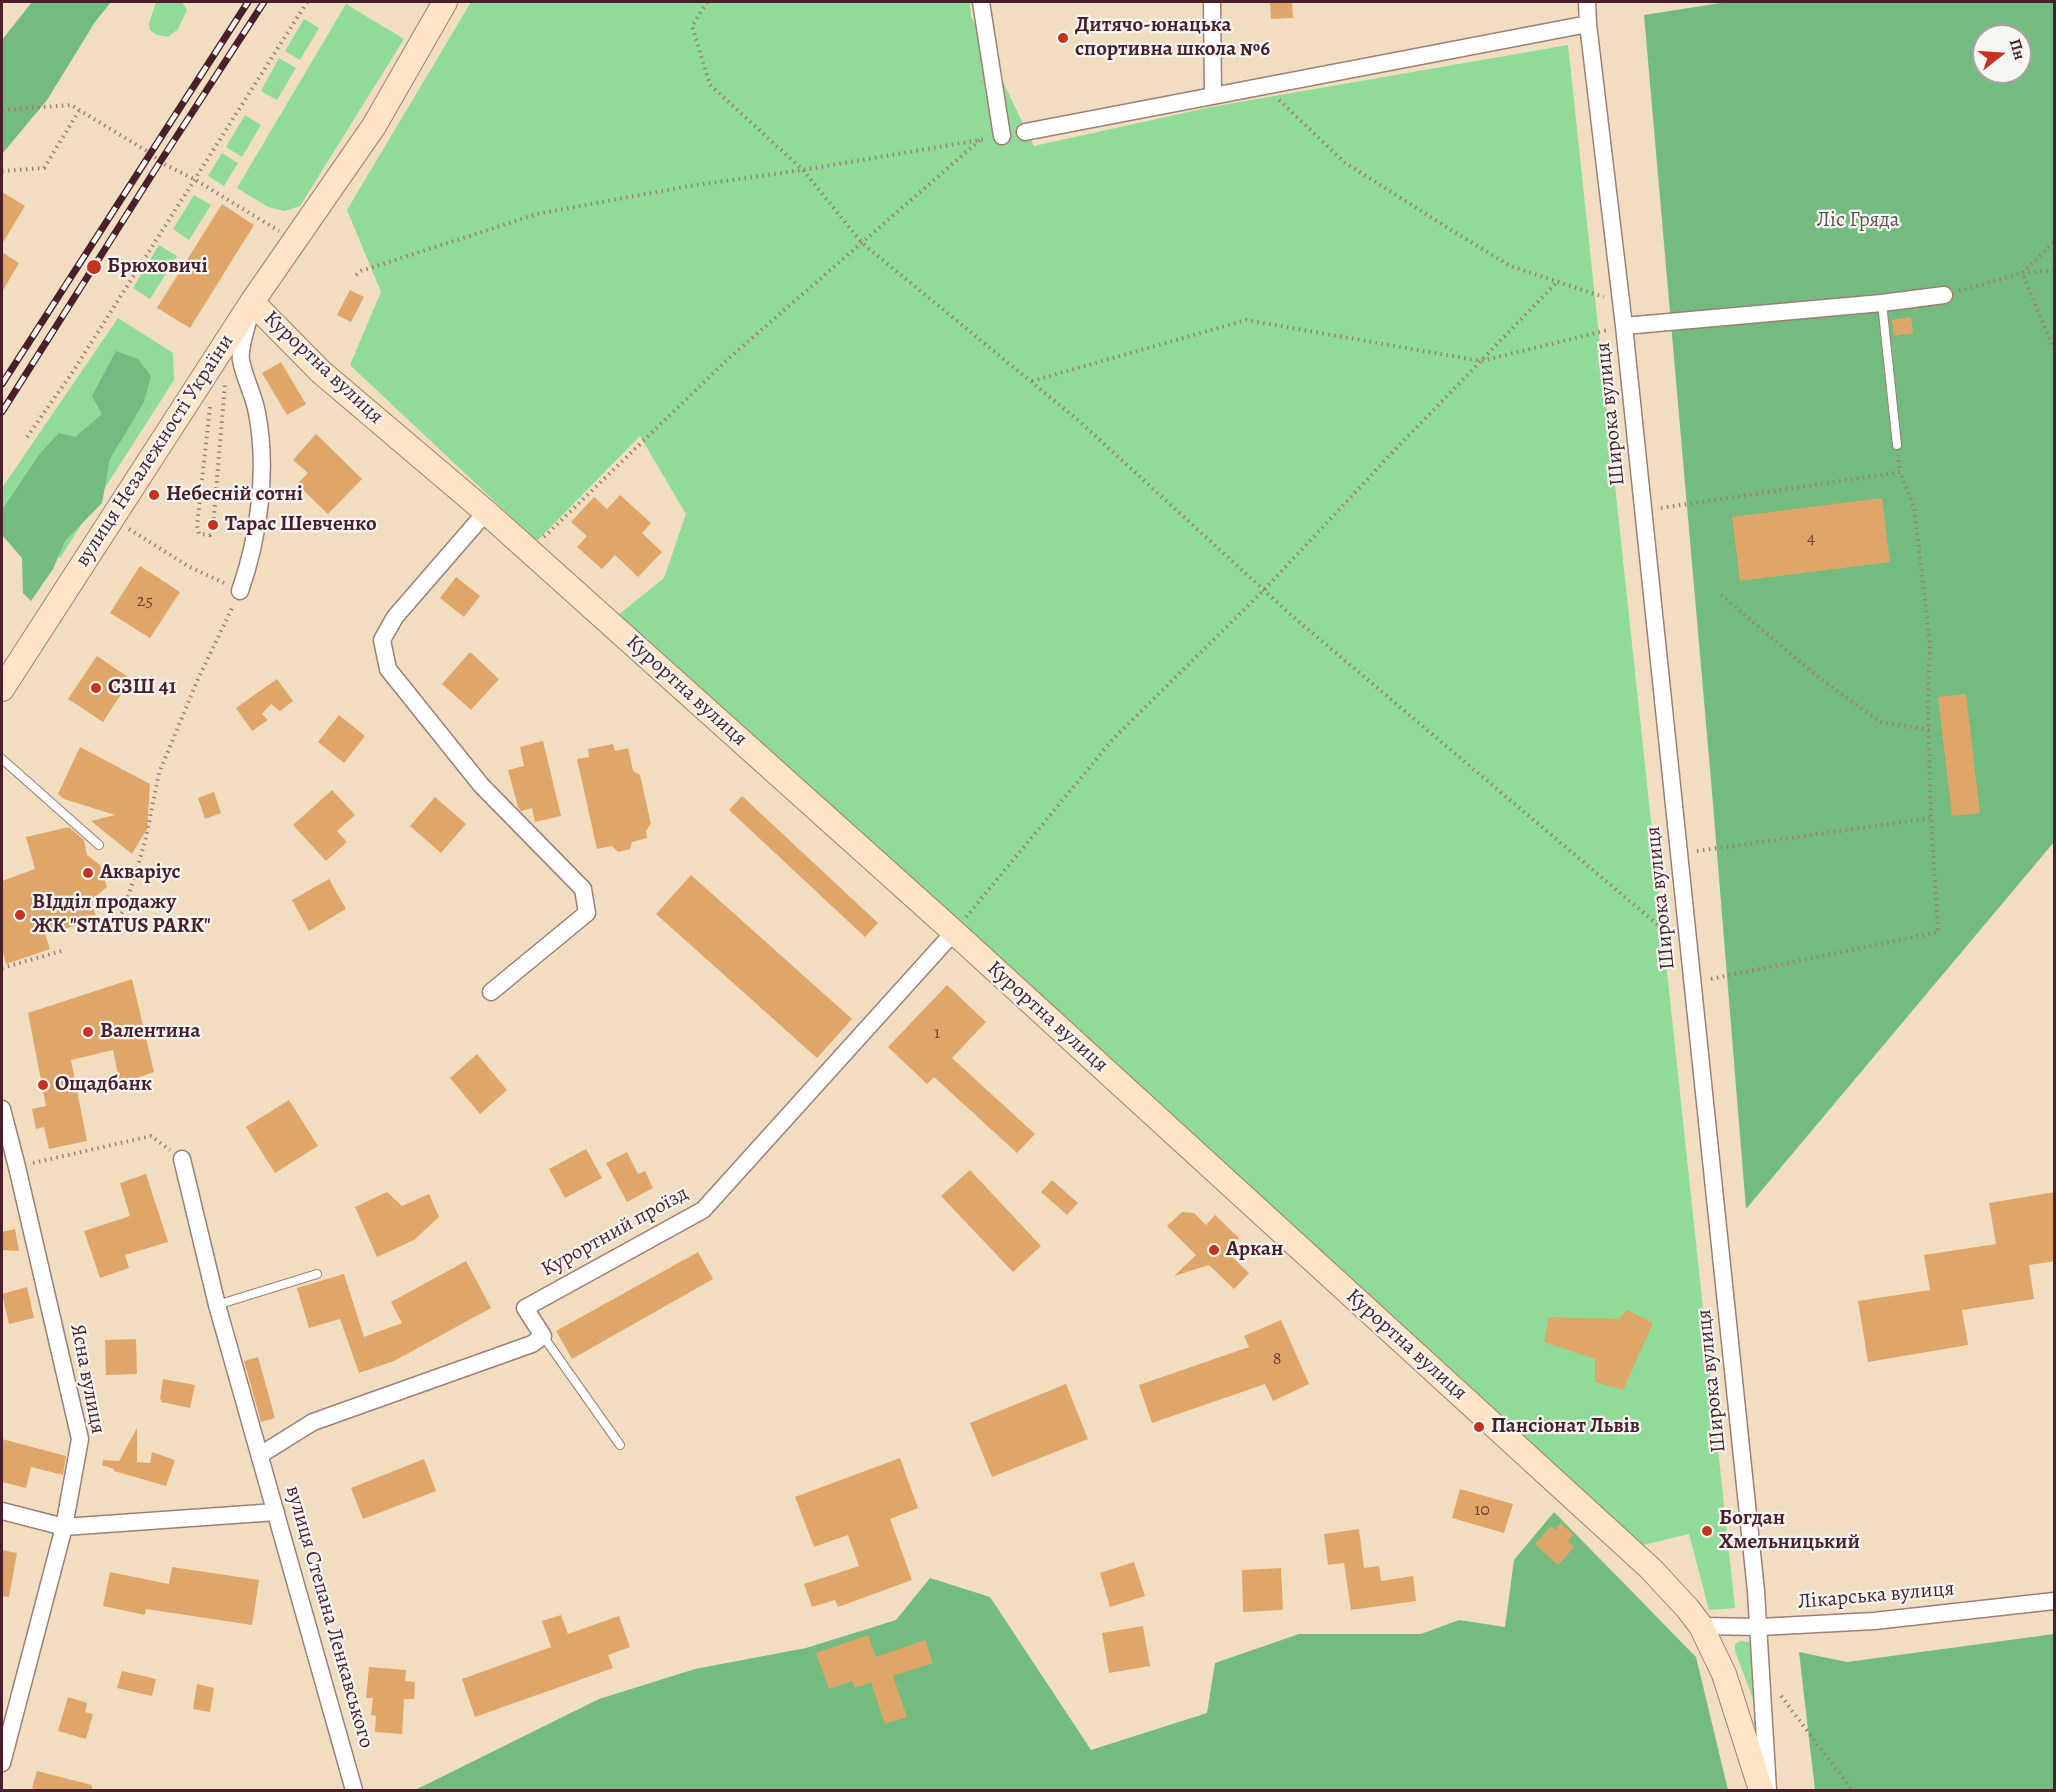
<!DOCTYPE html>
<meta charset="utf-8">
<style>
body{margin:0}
#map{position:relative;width:2056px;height:1792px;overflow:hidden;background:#f1dec0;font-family:Alegreya,serif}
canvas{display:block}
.frame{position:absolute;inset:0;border:3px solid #4a1f2b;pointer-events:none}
.north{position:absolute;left:1972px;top:24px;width:60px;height:60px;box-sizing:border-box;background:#f6f6f2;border:2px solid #b1a0a2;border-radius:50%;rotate:73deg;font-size:16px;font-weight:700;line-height:24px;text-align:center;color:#4a1f2b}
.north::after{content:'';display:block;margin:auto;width:21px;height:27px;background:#c8321e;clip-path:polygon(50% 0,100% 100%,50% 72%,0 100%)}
</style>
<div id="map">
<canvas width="2056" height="1792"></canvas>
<div class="frame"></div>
<div class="north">Пн</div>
</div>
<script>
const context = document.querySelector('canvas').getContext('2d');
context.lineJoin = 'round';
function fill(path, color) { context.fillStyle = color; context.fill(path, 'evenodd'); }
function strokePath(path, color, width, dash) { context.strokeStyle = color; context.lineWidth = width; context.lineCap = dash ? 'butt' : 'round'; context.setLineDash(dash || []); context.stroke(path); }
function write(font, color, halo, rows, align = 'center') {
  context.font = font + ' Alegreya,serif'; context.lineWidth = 4.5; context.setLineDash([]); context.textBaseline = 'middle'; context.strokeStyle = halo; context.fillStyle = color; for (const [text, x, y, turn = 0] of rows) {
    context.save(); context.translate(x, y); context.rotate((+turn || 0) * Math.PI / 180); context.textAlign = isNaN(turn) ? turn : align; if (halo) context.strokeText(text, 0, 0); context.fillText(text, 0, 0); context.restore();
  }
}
const green = new Path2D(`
 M156 2H182L187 10 178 29 168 37 157 35 150 30 149 24Z
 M471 2H970L971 16 1034 146 1211 107 1568 45 1735 1608 1709 1610 1689 1534 1639 1546 1167 1110 617 616 664 578 686 514 640 436 537 541 350 365 381 292 347 210Z
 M346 4 404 39 300 206 285 211 268 207 237 188Z
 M304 19 319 28 300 60 285 51Z
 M279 58 296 68 277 100 261 91Z
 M245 115 261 125 242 157 226 147Z
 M222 153 238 163 224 186 208 176Z
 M194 195 211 205 189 240 173 229Z
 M159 245 177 256 150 299 133 288Z
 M118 318 173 353 174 380 60 558 2 519V488Z
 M1741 1641 1749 1642 1752 1646 1759 1715 1735 1651V1644Z`);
const forest = new Path2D(`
 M32 2H111L95 22 47 100 2 154V40Z
 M1727 2H2054V842L1746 1209 1712 792 1644 15ZM1984 36H2020V72H1984Z
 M116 351 138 359 151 376 144 402 110 459 102 503 65 541 53 569 31 601 23 593 22 558 2 535V510L38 456 59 433 75 437 102 414 92 396Z
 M1554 1512 1696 1657 1728 1790H415L599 1699 695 1669 806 1648 896 1620 930 1578 990 1597 1091 1750 1207 1713 1215 1663 1299 1634H1421L1459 1620 1505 1627 1514 1560Z
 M2054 1634V1790H1815L1799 1652 1847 1662Z`);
const building = new Path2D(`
 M1270 2H1292L1293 18 1271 19Z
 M2 192 25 206 2 244Z
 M222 204 254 225 190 328 157 308Z
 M2 252 19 263 2 292Z
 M350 290 364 297 351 322 337 315Z
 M1911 317 1913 333 1894 336 1892 320Z
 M281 362 306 404 287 415 262 373Z
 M316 434 362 479 328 514 297 484 308 473 293 460Z
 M620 495 651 523 642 533 662 552 638 577 615 555 602 569 577 547 587 536 571 522 594 497 607 509Z
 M1882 498 1890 562 1740 581 1732 517Z
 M140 566 180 592 150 638 110 613Z
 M456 577 480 596 464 617 440 598Z
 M470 652 499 679 471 710 442 684Z
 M97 656 131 679 103 722 68 699Z
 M277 679 293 701 280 711 271 704 262 714 268 720 252 731 236 708Z
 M1966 694 1980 813 1952 816 1938 697Z
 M339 715 365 736 344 763 318 742Z
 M543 741 561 816 535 822 532 808 521 811 518 807 508 770 524 766 520 747Z
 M613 744 615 751 628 748 633 771 640 775 651 824 646 831 647 838 632 842 630 849 618 852 612 846 597 849 577 759 589 757 588 749Z
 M80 747 150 784 147 829 132 854 91 821 115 815 64 799 58 794Z
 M332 790 355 815 337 831 347 842 326 861 293 825Z
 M214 792 221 813 205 819 198 798Z
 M742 796 878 923 865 937 729 810Z
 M435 797 466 824 441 853 410 826Z
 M69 827 84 840 87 855 100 865 107 887 91 900 97 920 45 934 50 949 6 964 2 949V881L35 869 26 837Z
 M691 875 852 1019 817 1058 656 914Z
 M329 879 346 909 309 931 292 900Z
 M132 979 154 1072 120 1084 113 1050 71 1060 87 1141 49 1149 44 1127 36 1129 32 1109 46 1106 28 1013Z
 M947 985 986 1022 952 1058 1035 1134 1017 1153 934 1077 927 1084 888 1047Z
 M477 1054 507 1090 480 1114 450 1078Z
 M289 1100 318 1146 275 1173 246 1127Z
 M586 1149 602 1178 565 1198 549 1169Z
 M627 1152 638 1174 645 1171 653 1188 627 1202 606 1163Z
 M970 1170 1041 1246 1013 1272 941 1196Z
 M146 1174 168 1242 125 1255 129 1268 100 1278 84 1231 130 1216 120 1183Z
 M1052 1180 1078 1203 1067 1215 1041 1192Z
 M387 1192 402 1206 429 1194 439 1217 414 1240 377 1257 355 1207Z
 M2055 1192V1261L2029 1265 2034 1299 1962 1310 1968 1345 1868 1362 1858 1301 1930 1290 1924 1255 1996 1244 1989 1203Z
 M1182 1212 1194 1213 1206 1225 1215 1215 1239 1238 1226 1251 1249 1273 1234 1289 1209 1265 1174 1276 1196 1255 1167 1226Z
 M15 1229 19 1251 2 1250V1232Z
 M698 1252 713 1279 572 1359 556 1331Z
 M466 1261 491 1308 394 1361 359 1373 340 1319 309 1328 297 1288 344 1274 364 1337 402 1323 391 1302Z
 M27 1287 34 1318 9 1324 2 1294Z
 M1627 1310 1653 1323 1623 1390 1595 1382V1359L1544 1342 1549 1317 1619 1319Z
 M1281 1320 1309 1384 1273 1401 1265 1384 1152 1423 1139 1385 1249 1347 1244 1336Z
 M136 1339 137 1374 106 1375 105 1340Z
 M258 1357 275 1418 261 1422 244 1361Z
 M163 1379 195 1385 190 1408 161 1402 162 1400 160 1399Z
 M1066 1384 1088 1439 992 1477 970 1423Z
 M137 1428V1462L150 1463 152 1452 175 1460 166 1486 114 1471V1469L102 1465 103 1460 119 1461Z
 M2 1439 66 1456 63 1475 31 1467 26 1488 2 1482Z
 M900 1458 918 1508 890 1519 912 1580 838 1607 835 1600 812 1607 804 1584 859 1566 848 1535 814 1547 795 1497Z
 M424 1459 436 1491 363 1519 351 1488Z
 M1460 1489 1513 1504 1504 1533 1452 1518Z
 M1561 1523 1574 1535 1568 1541 1574 1547 1558 1565 1535 1544 1551 1526 1555 1530Z
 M1359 1529 1364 1568 1379 1566 1381 1581 1413 1576 1416 1601 1351 1610 1344 1563 1328 1565 1324 1534Z
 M2 1550 17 1553 9 1597 2 1596Z
 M1134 1562 1145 1596 1110 1607 1100 1573Z
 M172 1567 259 1580 252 1625 146 1609 145 1615 103 1606 110 1572 169 1584Z
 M1281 1568 1283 1610 1243 1612 1242 1570Z
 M561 1615 568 1634 619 1616 630 1647 608 1655 613 1668 475 1717 462 1679 551 1647 542 1621Z
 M1143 1626 1150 1666 1109 1673 1102 1633Z
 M868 1635 876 1657 925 1640 933 1663 893 1676 907 1717 885 1724 871 1682 855 1688 852 1681 829 1689 816 1653Z
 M369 1667 406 1670 405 1681 415 1682 414 1699H404L402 1734 375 1732 376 1716 371 1715 373 1698H366Z
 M122 1671 156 1679 152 1696 117 1688Z
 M197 1684 214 1688 210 1712 193 1709Z
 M68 1697 87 1703 85 1712 93 1714 86 1739 58 1731Z
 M37 1771 92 1785V1791H42L32 1788Z`);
const path = new Path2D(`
 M707 2 692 26 710 85 803 170 862 243 1079 421 1291 615 1671 936
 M1279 100 1344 162 1445 226 1510 266 1604 297
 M2 110 71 105 150 153 160 162 194 179 279 231
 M2 171 44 168 79 111
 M2054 270 2022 273 2054 349
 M356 275 361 271 537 214 689 186 803 170 986 139
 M1959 291 2022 273 2054 242
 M1032 381 1246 320 1481 361 1608 330
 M210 407 197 526 199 534 210 535 213 527 225 383
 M27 437 74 370 307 2
 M1661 508 1900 472 1898 455
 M129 529 188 566 224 583
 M544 537 729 358 980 140
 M1721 595 1817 676 1880 722 1929 730
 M1697 851 1931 818
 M966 917 1113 739 1264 590 1390 455 1558 281
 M111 928 124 910 145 842 159 773 198 679 233 606
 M2 968 65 950
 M1711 979 1938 932 1931 818 1928 708 1930 644 1914 507 1900 472
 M33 1163 151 1136 170 1150
 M1781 1696 1852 1790`);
const service = new Path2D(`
 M1882 303 1897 445
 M2 759 99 845
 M217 1305 317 1274
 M543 1336 620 1445`);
const minor = new Path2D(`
 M981 2 1002 136
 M1212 2 1213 95
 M1587 2 1588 24 1624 326 1756 1591 1768 1790
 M1025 132 1588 24
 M1624 326 1882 303 1944 295
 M486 512 395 617 382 640 388 669 481 785 583 889 587 913 491 992
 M240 591C259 537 268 470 257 413 254 395 244 378 241 360 239 348 247 326 250 314
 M2 1109 17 1167 80 1439 64 1527 2 1763
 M182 1159 217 1305 354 1790
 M260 1455 313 1422 532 1344 543 1336 525 1308 703 1210 954 932
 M2 1511 64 1527 276 1512
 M1701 1626 1760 1627 1874 1621 2054 1601`);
const secondary = new Path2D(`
 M252 302 321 372 486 512 954 932 1651 1569 1688 1609 1701 1626 1724 1674 1761 1790
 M2 689 252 302 374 126 445 2`);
const rail = new Path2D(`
 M2 384 248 2
 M2 412 160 162 264 2`);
const markers = [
 [1063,38,6,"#c8321e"],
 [94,267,8,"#c8321e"],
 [154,495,6,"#c8321e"],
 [213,525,6,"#c8321e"],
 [96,688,6,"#c8321e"],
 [88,873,6,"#c8321e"],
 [20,915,6,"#c8321e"],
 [88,1032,6,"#c8321e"],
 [43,1085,6,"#c8321e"],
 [1214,1250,6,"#c8321e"],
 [1479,1427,6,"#c8321e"],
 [1707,1531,6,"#c8321e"]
];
const numberNames = [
 ["4",1811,539],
 ["25",145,602],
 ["1",937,1034],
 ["8",1277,1360],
 ["10",1482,1511]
];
const poiNames = [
 ["Дитячо-юнацька",1075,26],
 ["спортивна школа №6",1075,50],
 ["Брюховичі",107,267],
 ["Небесній сотні",166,495],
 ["Тарас Шевченко",225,525],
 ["СЗШ 41",108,688],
 ["Акваріус",100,873],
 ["ВІдділ продажу",32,903],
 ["ЖК \"STATUS PARK\"",32,927],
 ["Валентина",100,1032],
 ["Ощадбанк",55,1085],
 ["Аркан",1226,1250],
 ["Пансіонат Львів",1491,1427],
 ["Богдан",1719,1519],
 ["Хмельницький",1719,1543]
];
const parkNames = [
 ["Ліс Гряда",1858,221]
];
const streetNames = [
 ["Курортна вулиця",323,368,43],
 ["Широка вулиця",1611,414,-96],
 ["вулиця Незалежності України",155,451,-57],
 ["Курортна вулиця",686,691,42],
 ["Широка вулиця",1661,898,-96],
 ["Курортна вулиця",1047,1017,42],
 ["Курортний проїзд",615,1232,-29],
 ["Курортна вулиця",1406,1345,42],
 ["Ясна вулиця",87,1379,79],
 ["Широка вулиця",1712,1381,-96],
 ["Лікарська вулиця",1876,1596,-5],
 ["вулиця Степана Ленкавського",329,1617,74]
];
fill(green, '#90db98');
fill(forest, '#74bb80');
fill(building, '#e0a669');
strokePath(service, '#9e7e76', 10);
strokePath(minor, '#9e7e76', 19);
strokePath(secondary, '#9e7e76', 26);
strokePath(path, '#9e7e76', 4, [1.5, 4.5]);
strokePath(service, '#fff', 8);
strokePath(minor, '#fff', 16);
strokePath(secondary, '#ffe4c6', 24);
strokePath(rail, '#4a1f2b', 7);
strokePath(rail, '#f6f6f2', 4.5, [14]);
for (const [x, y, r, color] of markers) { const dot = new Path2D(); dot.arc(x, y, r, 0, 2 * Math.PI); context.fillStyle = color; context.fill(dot); strokePath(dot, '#f6f6f2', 2); }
write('18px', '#70413a', null, numberNames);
write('bold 21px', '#4a1f2b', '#f6f6f2', poiNames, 'left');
write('21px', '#5f574c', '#f6f6f2', parkNames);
write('21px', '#4a1f2b', '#f6f6f2', streetNames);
</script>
